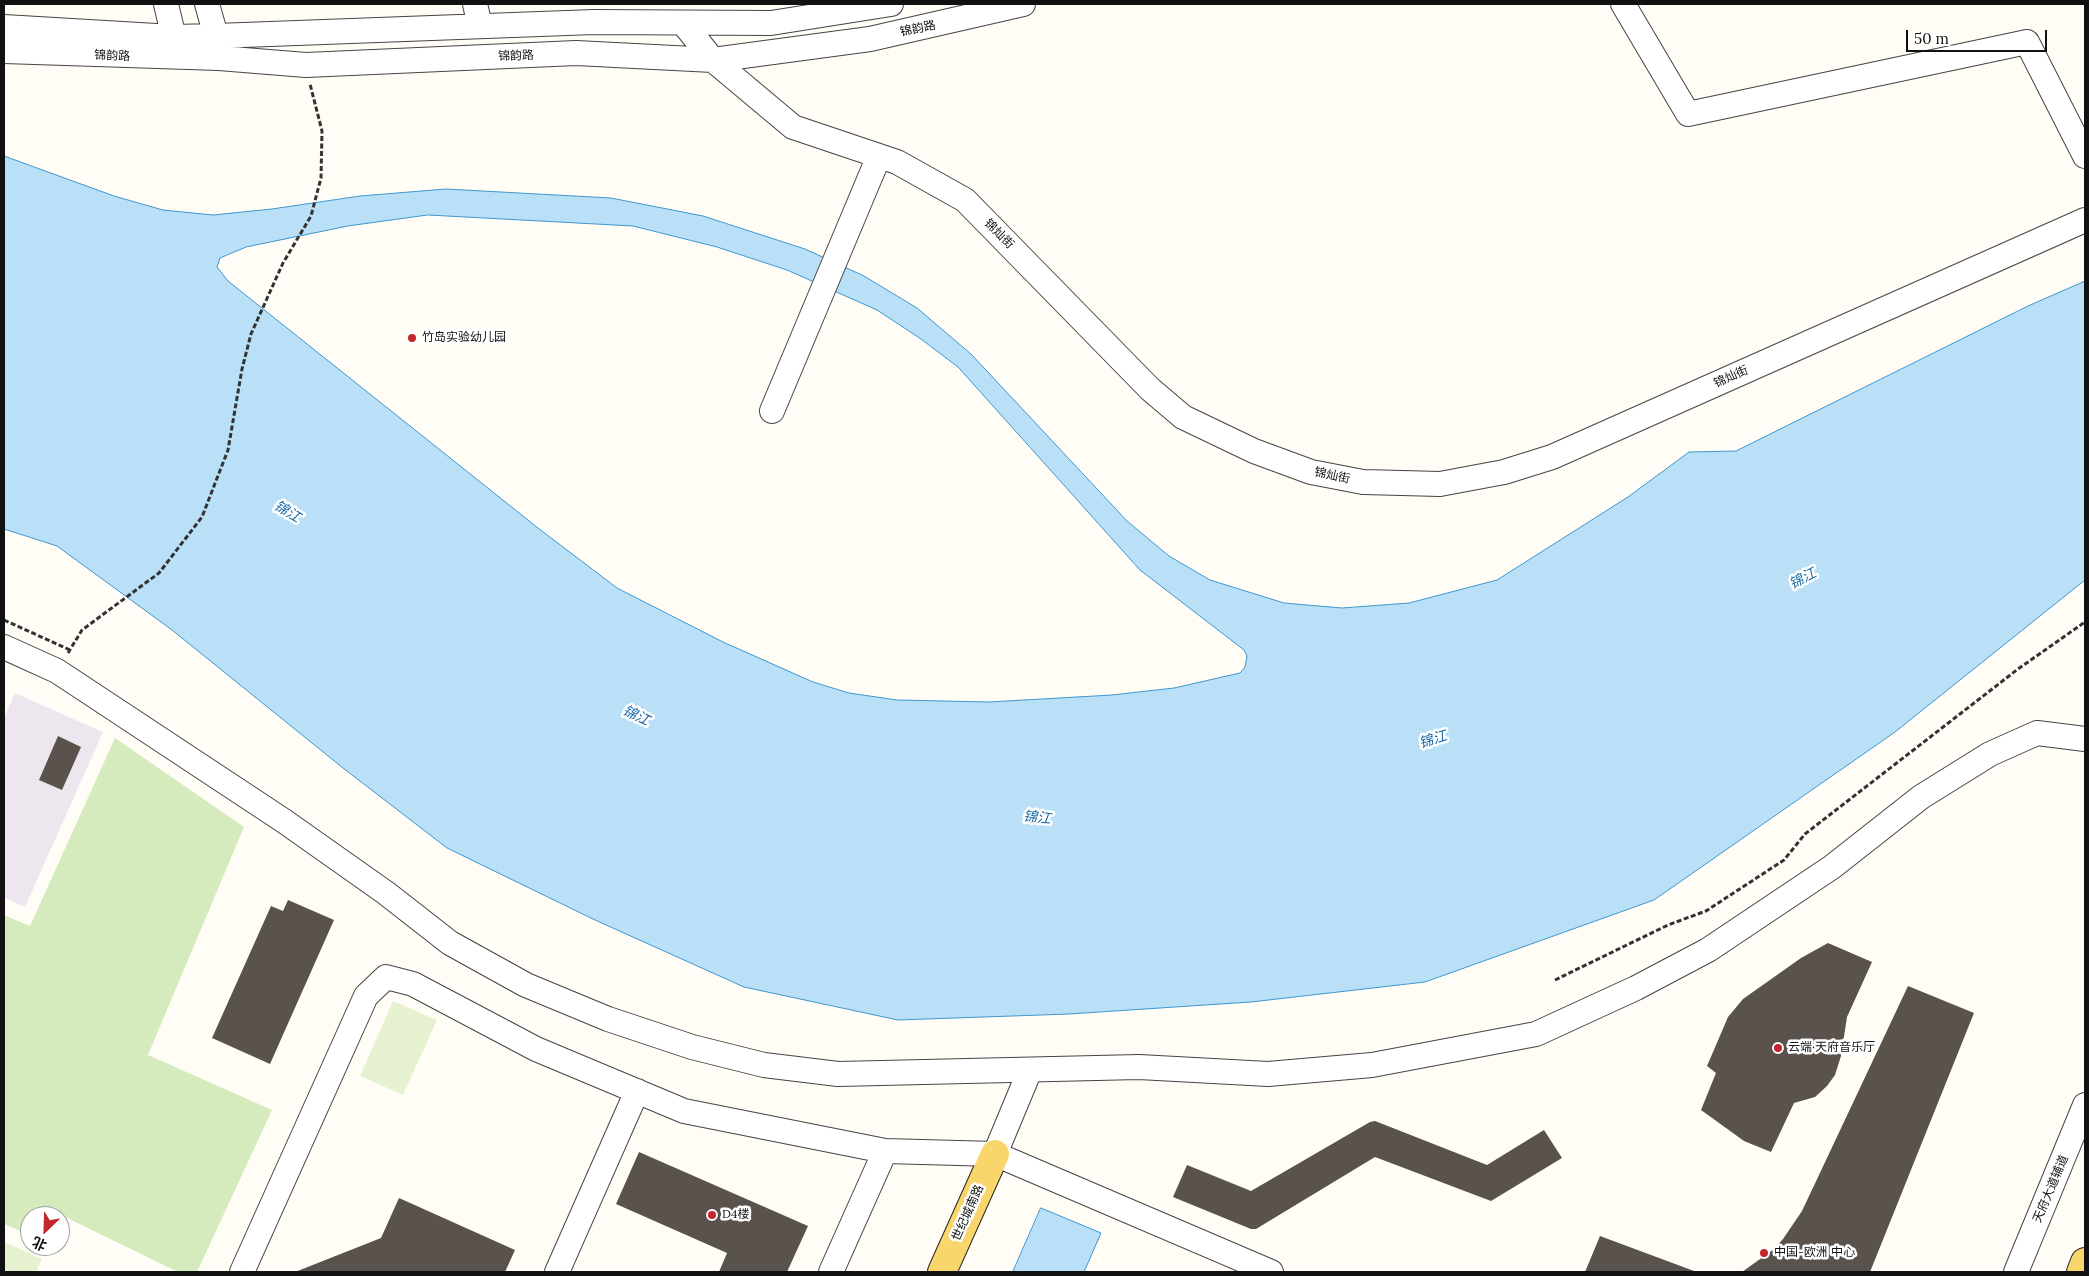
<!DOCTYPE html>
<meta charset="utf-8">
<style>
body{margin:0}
#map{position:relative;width:2089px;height:1276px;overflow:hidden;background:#fffdf5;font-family:Lora,"Noto Sans SC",serif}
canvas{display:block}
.frame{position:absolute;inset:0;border:5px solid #111;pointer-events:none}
.north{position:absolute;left:20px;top:1206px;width:50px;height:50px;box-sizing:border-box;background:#fff;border:1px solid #a0a0a0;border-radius:50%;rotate:204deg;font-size:14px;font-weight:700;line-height:20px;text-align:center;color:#111}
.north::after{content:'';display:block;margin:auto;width:18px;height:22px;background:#c4262e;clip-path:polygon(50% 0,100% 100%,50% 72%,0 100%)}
.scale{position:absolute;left:1906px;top:30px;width:141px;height:22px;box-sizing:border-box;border:2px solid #111;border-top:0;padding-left:6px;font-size:15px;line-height:18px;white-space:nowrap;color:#111;-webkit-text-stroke:4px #fff;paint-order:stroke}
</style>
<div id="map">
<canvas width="2089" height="1276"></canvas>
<div class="frame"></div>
<div class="north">北</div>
<div class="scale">50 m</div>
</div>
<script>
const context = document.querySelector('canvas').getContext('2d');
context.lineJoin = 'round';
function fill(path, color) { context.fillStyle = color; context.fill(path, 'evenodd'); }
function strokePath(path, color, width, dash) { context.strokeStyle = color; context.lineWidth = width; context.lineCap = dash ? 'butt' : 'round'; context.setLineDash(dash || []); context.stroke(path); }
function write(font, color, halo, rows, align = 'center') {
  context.font = font + ' Lora,"Noto Sans SC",serif'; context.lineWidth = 5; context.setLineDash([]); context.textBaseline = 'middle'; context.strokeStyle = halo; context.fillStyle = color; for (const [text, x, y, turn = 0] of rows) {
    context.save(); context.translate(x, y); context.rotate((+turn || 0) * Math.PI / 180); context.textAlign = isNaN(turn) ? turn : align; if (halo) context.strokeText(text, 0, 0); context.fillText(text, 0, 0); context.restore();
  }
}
const industrial = new Path2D(`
 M15 693 103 732 25 907 4 898V718Z`);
const green = new Path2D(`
 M115 738 244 827 148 1055 272 1110 197 1272H178L61 1215 60 1217 30 1216V1235L4 1224V915L30 926Z`);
const pitch = new Path2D(`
 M393 1001 437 1020 403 1095 360 1076Z
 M4 1242 42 1259 36 1272H4Z`);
const water = new Path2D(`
 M4 156 114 196 163 210 213 215 272 209 360 196 446 189 611 198 703 216 805 249 864 276 917 308 971 354 1127 521 1169 556 1210 580 1284 603 1342 608 1409 603 1497 580 1628 497 1689 452 1736 451 2028 306 2085 281V580L1895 732 1654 900 1425 982 1251 1002 1069 1014 898 1020 744 987 595 920 447 848 343 768 172 630 57 546 4 529ZM428 215 633 226 717 247 787 270 877 310 921 339 958 367 1140 570 1244 650 1247 656 1245 667 1240 673 1174 688 1112 695 989 702 897 700 849 693 813 682 723 642 617 588 538 528 228 281 217 267 220 258 246 247 348 226Z
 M1041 1208 1101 1233 1084 1272H1013Z`);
const building = new Path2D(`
 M58 736 81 747 62 790 39 780Z
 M288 900 334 920 270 1064 212 1038 271 906 283 911Z
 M1828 943 1872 962 1847 1017 1841 1056 1835 1075 1827 1086 1815 1097 1794 1103 1771 1152 1744 1141 1701 1110 1716 1073 1707 1066 1728 1017 1743 999 1801 958Z
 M1908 986 1974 1013 1870 1272H1742L1774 1249 1783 1239 1802 1211Z
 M1375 1121 1487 1165 1544 1130 1562 1158 1491 1201 1375 1157 1256 1229H1251L1173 1197 1187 1165 1251 1191 1370 1122Z
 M639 1152 808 1226 787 1272H719L727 1253 616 1204Z
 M399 1198 515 1250 505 1272H295L381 1238Z
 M1600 1236 1694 1271V1272H1585Z`);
const path = new Path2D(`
 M4 620 70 650
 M68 653 82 630 159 573 202 517 228 450 242 369 251 334 283 263 311 216 321 178 322 131 310 84
 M1555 980 1668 925 1706 911 1784 860 1805 834 2018 669 2085 622`);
const minor = new Path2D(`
 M166 4 177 51
 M207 4 216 36 218 52
 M475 4 480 26
 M1623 4 1688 114 2027 42 2085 156
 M683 23 713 60 793 127 897 162 965 200 1150 389 1183 417 1254 451 1311 472 1363 482 1440 484 1504 472 1552 457 2085 220
 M4 27 173 37 216 36 594 22 771 23 891 4
 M4 51 219 58 306 65 576 53 713 60 870 39 1023 4
 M772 411 879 156
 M4 647 57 671 284 821 386 893 450 943 526 985 608 1019 692 1047 764 1065 838 1074 1139 1067 1268 1074 1372 1065 1536 1034 1636 988 1708 950 1832 867 1921 797 1990 754 2037 733 2085 739
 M995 1154 1030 1070
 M242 1272 366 996 386 977 413 984 536 1049 684 1111 885 1151 995 1154 1271 1272
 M557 1272 637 1091
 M831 1272 885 1151
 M2016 1272 2085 1105`);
const major = new Path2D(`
 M942 1272 995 1154
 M2081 1272 2085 1262`);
const markers = [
 [412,338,5,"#c4262e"],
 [1778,1048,5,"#c4262e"],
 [712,1215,5,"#c4262e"],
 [1764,1253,5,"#c4262e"]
];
const streetNames = [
 ["锦韵路",918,29,-12],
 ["锦韵路",112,56,2],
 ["锦韵路",516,56,-2],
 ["锦灿街",999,234,45],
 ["锦灿街",1731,377,-24],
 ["锦灿街",1332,476,12],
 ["天府大道辅道",2051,1189,-67],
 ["世纪城南路",968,1213,-66]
];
const poiNames = [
 ["竹岛实验幼儿园",422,338],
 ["云端·天府音乐厅",1788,1048],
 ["D4楼",722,1215],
 ["中国-欧洲 中心",1774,1253]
];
const waterNames = [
 ["锦江",287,512,31],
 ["锦江",1803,579,-27],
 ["锦江",636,716,26],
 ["锦江",1433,740,-17],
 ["锦江",1037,818,6]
];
fill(industrial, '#eee6ef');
fill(green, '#d5ebbd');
fill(pitch, '#e6f2cf');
fill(water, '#b9e0f7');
strokePath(water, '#3f96cf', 1);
fill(building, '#5a524d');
strokePath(minor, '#444', 26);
strokePath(major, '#222', 30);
strokePath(path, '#333', 3, [5, 2.5]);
strokePath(minor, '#fff', 24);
strokePath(major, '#f9d66b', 28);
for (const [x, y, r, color] of markers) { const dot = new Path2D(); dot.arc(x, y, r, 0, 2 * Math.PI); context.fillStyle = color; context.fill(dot); strokePath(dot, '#fff', 2); }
write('12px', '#111', '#fff', streetNames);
write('12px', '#111', '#fff', poiNames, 'left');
write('italic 14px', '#1768a6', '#fff', waterNames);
</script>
